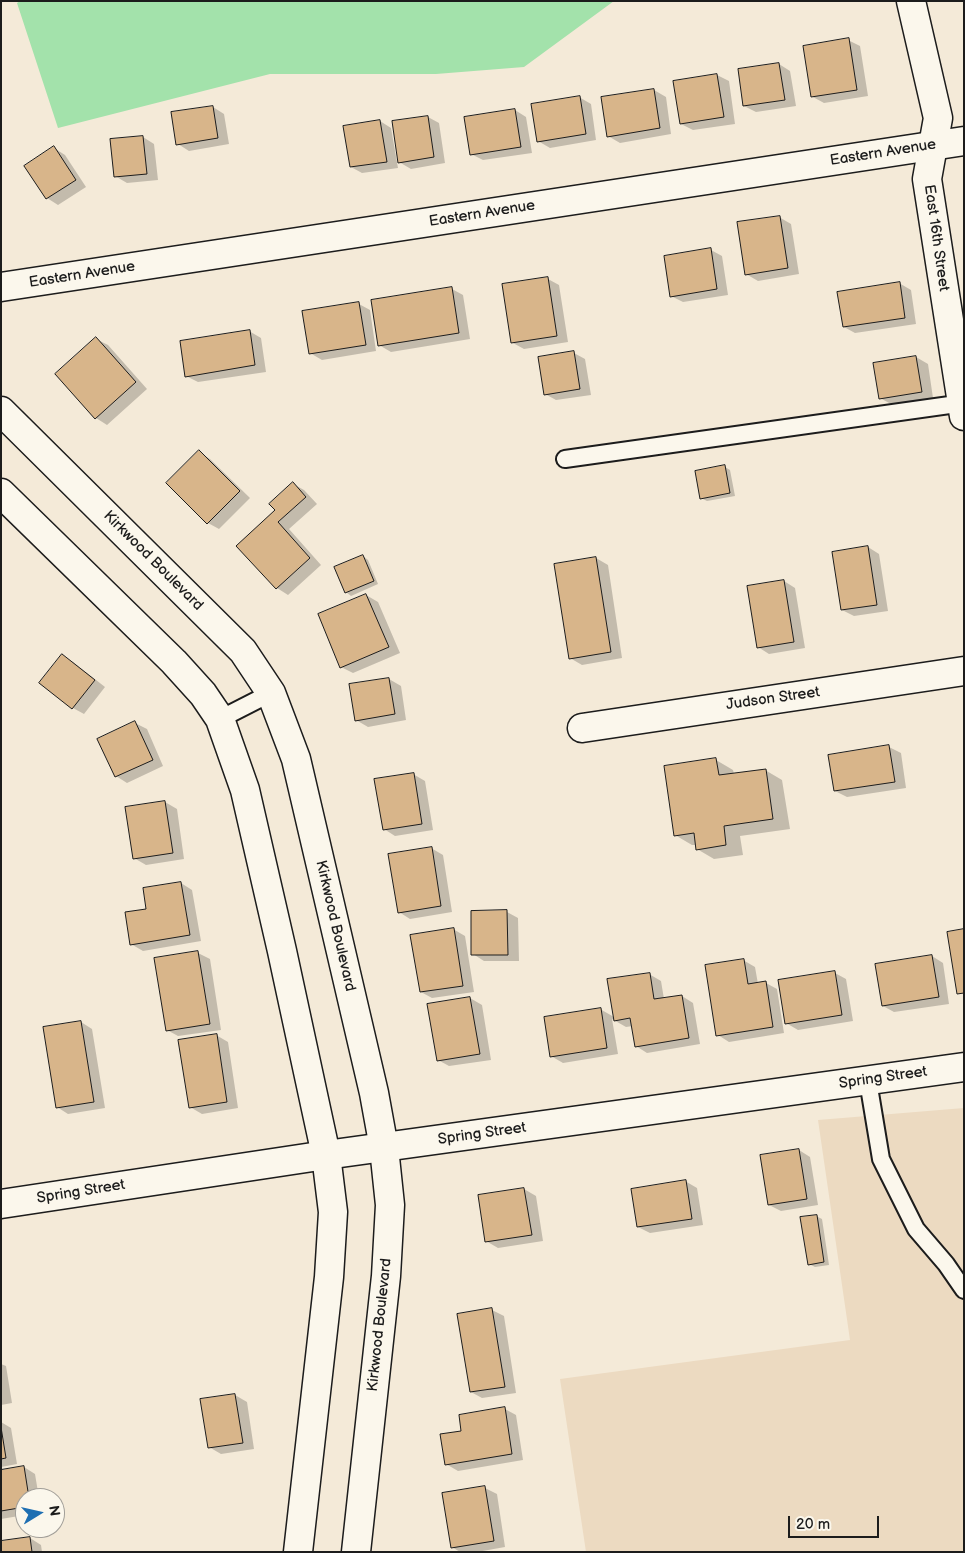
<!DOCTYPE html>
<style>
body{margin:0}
#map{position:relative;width:965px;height:1553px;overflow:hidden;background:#f4ead8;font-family:"Balsamiq Sans",sans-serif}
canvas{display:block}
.frame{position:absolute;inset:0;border:2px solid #1c1c1c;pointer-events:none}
.north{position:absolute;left:15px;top:1488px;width:50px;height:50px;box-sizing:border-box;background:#fbf7ec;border:1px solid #a29f99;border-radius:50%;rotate:81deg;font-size:14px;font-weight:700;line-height:20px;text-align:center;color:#1c1c1c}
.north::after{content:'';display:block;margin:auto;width:18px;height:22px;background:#1f6fb2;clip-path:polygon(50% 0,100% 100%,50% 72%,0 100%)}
.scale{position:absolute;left:788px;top:1516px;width:91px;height:22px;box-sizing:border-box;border:2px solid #1c1c1c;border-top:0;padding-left:6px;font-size:15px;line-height:18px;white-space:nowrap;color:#1c1c1c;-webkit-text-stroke:4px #fbf7ec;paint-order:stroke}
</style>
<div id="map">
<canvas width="965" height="1553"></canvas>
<div class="frame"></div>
<div class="north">N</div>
<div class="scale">20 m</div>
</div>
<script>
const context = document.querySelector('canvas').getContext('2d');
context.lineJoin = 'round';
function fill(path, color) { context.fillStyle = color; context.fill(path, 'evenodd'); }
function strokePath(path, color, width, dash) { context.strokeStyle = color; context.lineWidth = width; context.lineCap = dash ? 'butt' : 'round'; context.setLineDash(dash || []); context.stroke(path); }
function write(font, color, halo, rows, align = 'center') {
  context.font = font + ' "Balsamiq Sans",sans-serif'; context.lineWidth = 4.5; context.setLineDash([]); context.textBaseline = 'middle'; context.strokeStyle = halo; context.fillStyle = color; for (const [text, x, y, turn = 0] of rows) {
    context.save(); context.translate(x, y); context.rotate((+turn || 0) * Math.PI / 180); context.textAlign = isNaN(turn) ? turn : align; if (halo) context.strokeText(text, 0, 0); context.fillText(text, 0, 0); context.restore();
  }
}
const built = new Path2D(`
 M964 1108V1552H586L560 1379 850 1340 818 1120Z`);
const green = new Path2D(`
 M20 1H614L524 67 436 74H270L58 128 17 3Z`);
const shadow = new Path2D(`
 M848 40 860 46 868 96 824 103 813 97Z
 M779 64 790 71 796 106 756 112 744 106Z
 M717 75 729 81 735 124 693 130 681 124Z
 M654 90 666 97 671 134 620 143 608 136Z
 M579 97 591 104 596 140 550 148 538 141Z
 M213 107 224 114 229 144 189 151 178 144Z
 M515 110 526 117 532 153 483 160 471 154Z
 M428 117 439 123 445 163 411 169 399 162Z
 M380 121 391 128 398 168 362 173 351 167Z
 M143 137 154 144 158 180 127 183 115 176Z
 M54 148 65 155 86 187 58 205 47 198Z
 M779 217 791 224 799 274 758 281 746 274Z
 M711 250 722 256 728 295 683 302 671 296Z
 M548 279 559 285 568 342 524 349 513 343Z
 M899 283 911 290 916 324 855 333 844 327Z
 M452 289 463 295 470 339 391 352 379 345Z
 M359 304 370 310 376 351 322 360 310 353Z
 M249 331 261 338 266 372 198 382 186 376Z
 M96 339 108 345 147 389 107 425 96 418Z
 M574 353 585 359 591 395 556 400 545 394Z
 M916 357 928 364 933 398 891 404 880 398Z
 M199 452 210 459 250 498 219 529 208 523Z
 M725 467 730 470 735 496 707 501 701 498Z
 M293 484 304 490 317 504 289 529 321 565 288 595 277 588V510Z
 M868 547 879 554 888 611 854 616 842 610Z
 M363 556 368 560 378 584 351 596 346 592Z
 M596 558 608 565 622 658 582 665 570 658Z
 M784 581 795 588 805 648 769 654 758 647Z
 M366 595 378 602 400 653 353 673 341 667Z
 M62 656 73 662 105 687 84 714 73 708 41 682Z
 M389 679 401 686 406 720 368 727 356 720Z
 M135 723 147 729 163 766 127 783 116 776Z
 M889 747 901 753 906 788 847 797 835 791Z
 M716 760 733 770 734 774 765 770 782 780 790 829 740 836 743 855 714 859 697 849V845H692L675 835Z
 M413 774 425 781 433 830 395 836 384 829Z
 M165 802 177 809 184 859 146 865 134 858Z
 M431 848 443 855 452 912 410 919 399 912Z
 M181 883 192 890 201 941 143 951 131 944 148 910Z
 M507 912 518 918 519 961H484L473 954Z
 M453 929 465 936 474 992 432 998 421 992Z
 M198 953 210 959 221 1030 178 1036 167 1030Z
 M932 956 943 963 949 1004 894 1012 883 1006Z
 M743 960 755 967 758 984 766 983 777 989 784 1033 729 1042 718 1035Z
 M835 973 846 979 853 1021 798 1030 786 1023Z
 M649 974 661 981 664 999 682 996 693 1003 700 1044 647 1053 636 1046 633 1026 626 1027 612 1019 618 1054 563 1063 551 1056 600 1009 614 1017Z
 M470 998 482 1005 491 1060 449 1066 438 1060Z
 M81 1022 92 1029 105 1108 68 1114 57 1107Z
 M216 1035 228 1042 238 1108 202 1114 190 1107Z
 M799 1150 810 1157 818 1205 781 1211 769 1205Z
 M685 1181 697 1188 703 1225 650 1233 638 1227Z
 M524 1189 536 1196 543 1241 498 1248 486 1241Z
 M816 1216 822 1219 829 1265 815 1267 809 1264Z
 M492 1310 504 1316 516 1393 482 1398 471 1392Z
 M1 1364 6 1366 12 1403 1 1405Z
 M235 1395 247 1402 254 1449 221 1454 209 1447 202 1400Z
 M505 1409 516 1415 523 1460 458 1471 446 1464 463 1432Z
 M1 1422 11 1428 17 1464 1 1467Z
 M24 1467 35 1474 39 1498H25V1515L1 1519V1471Z
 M485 1488 497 1494 505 1547 477 1552H460L452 1547Z
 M30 1538 41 1545 42 1552H1Z`);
const building = new Path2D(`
 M849 38 857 90 811 97 803 46Z
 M779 63 785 100 743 106 738 69Z
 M717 74 724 117 680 124 673 81Z
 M654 89 660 128 607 137 601 97Z
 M580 96 586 134 537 142 531 104Z
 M213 106 218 138 176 145 171 112Z
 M515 109 521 147 470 155 464 117Z
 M428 116 434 157 398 163 392 121Z
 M380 120 387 162 350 167 343 126Z
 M143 136 147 174 114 177 110 139Z
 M54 146 76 180 46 199 24 166Z
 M780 216 788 268 745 275 737 222Z
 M711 248 717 289 670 297 664 256Z
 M548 277 557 336 511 343 502 284Z
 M900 282 905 318 843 327 837 292Z
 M452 287 459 333 378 346 371 300Z
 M359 302 366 345 309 354 302 311Z
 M250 330 255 365 185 377 180 341Z
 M96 337 136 382 95 419 55 374Z
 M574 351 580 389 544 395 538 357Z
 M916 356 922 392 879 399 873 363Z
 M199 450 240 491 207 524 166 483Z
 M725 465 730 493 700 499 695 471Z
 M293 482 306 497 278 522 310 558 276 589 236 546 275 510 269 504Z
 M868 546 877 605 841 610 832 552Z
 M363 555 374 581 345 593 334 567Z
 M596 557 611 652 569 659 554 564Z
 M784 580 794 642 757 648 747 586Z
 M366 594 389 647 340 668 318 614Z
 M62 654 95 680 72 709 39 683Z
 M389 678 395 714 355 721 349 684Z
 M135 721 153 760 115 777 97 739Z
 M889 745 895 782 834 791 828 755Z
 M716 758 719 775 766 769 773 819 724 826 726 845 696 850 694 833 674 836 664 766Z
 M414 773 422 824 383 830 374 779Z
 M165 801 173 853 133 859 125 807Z
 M432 847 441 906 398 913 388 854Z
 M181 882 190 935 130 945 125 912 146 909 143 888Z
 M507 910 508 955H471V911Z
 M454 928 463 986 420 992 410 935Z
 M964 929V993L957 994 947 932Z
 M198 951 210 1024 166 1031 154 958Z
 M932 955 939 997 882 1006 875 964Z
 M744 959 748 984 766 981 773 1027 716 1036 705 965Z
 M835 971 842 1015 785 1024 778 980Z
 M650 973 654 999 682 995 689 1038 635 1047 630 1018 614 1021 607 979Z
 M470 997 480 1054 437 1061 427 1004Z
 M601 1008 607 1048 550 1057 544 1017Z
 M81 1021 94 1102 56 1108 43 1027Z
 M217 1034 227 1102 189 1108 178 1040Z
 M799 1149 807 1199 768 1205 760 1155Z
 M686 1180 692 1219 637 1227 631 1189Z
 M524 1188 532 1235 485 1242 478 1195Z
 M817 1215 824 1262 808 1265 800 1217Z
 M492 1308 505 1387 470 1392 457 1314Z
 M235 1394 243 1443 208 1448 200 1399Z
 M505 1407 512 1454 445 1465 440 1434 461 1431 459 1415Z
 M1 1427 6 1458 1 1459Z
 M24 1466 29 1498H25V1507L1 1511V1470Z
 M485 1486 494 1541 451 1548 442 1493Z
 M30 1537 32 1552H1V1541Z`);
const lane = new Path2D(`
 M565 459 964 403
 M220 719 271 693
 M868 1081 881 1159 916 1229 946 1264 964 1290`);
const street = new Path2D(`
 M911 1 938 118 927 179 964 416
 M582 728 964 671
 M1 1204 326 1155 964 1067`);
const secondary = new Path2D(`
 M1 287 964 141
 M1 411 243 651 271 693 296 759 374 1093 384 1148 390 1205 386 1276 356 1552
 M1 493 174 662 203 694 220 719 245 790 282 951 326 1155 333 1212 329 1277 298 1552`);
const streetNames = [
 ["Eastern Avenue",883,153,-9],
 ["Eastern Avenue",482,214,-9],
 ["East 16th Street",936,238,82],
 ["Eastern Avenue",82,275,-9],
 ["Kirkwood Boulevard",153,561,45],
 ["Judson Street",773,699,-8],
 ["Kirkwood Boulevard",335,926,77],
 ["Spring Street",883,1078,-8],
 ["Spring Street",482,1134,-8],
 ["Spring Street",81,1192,-9],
 ["Kirkwood Boulevard",380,1325,-84]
];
fill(built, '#ecdac1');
fill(green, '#a3e2ab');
fill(shadow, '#0003');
fill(building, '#d8b58a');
strokePath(building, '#1c1c1c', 1);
strokePath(lane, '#1c1c1c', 20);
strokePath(street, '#1c1c1c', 31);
strokePath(secondary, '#1c1c1c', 31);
strokePath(lane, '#fbf7ec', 16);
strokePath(street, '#fbf7ec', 28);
strokePath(secondary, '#fbf7ec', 28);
write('15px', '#1c1c1c', '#fbf7ec', streetNames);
</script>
